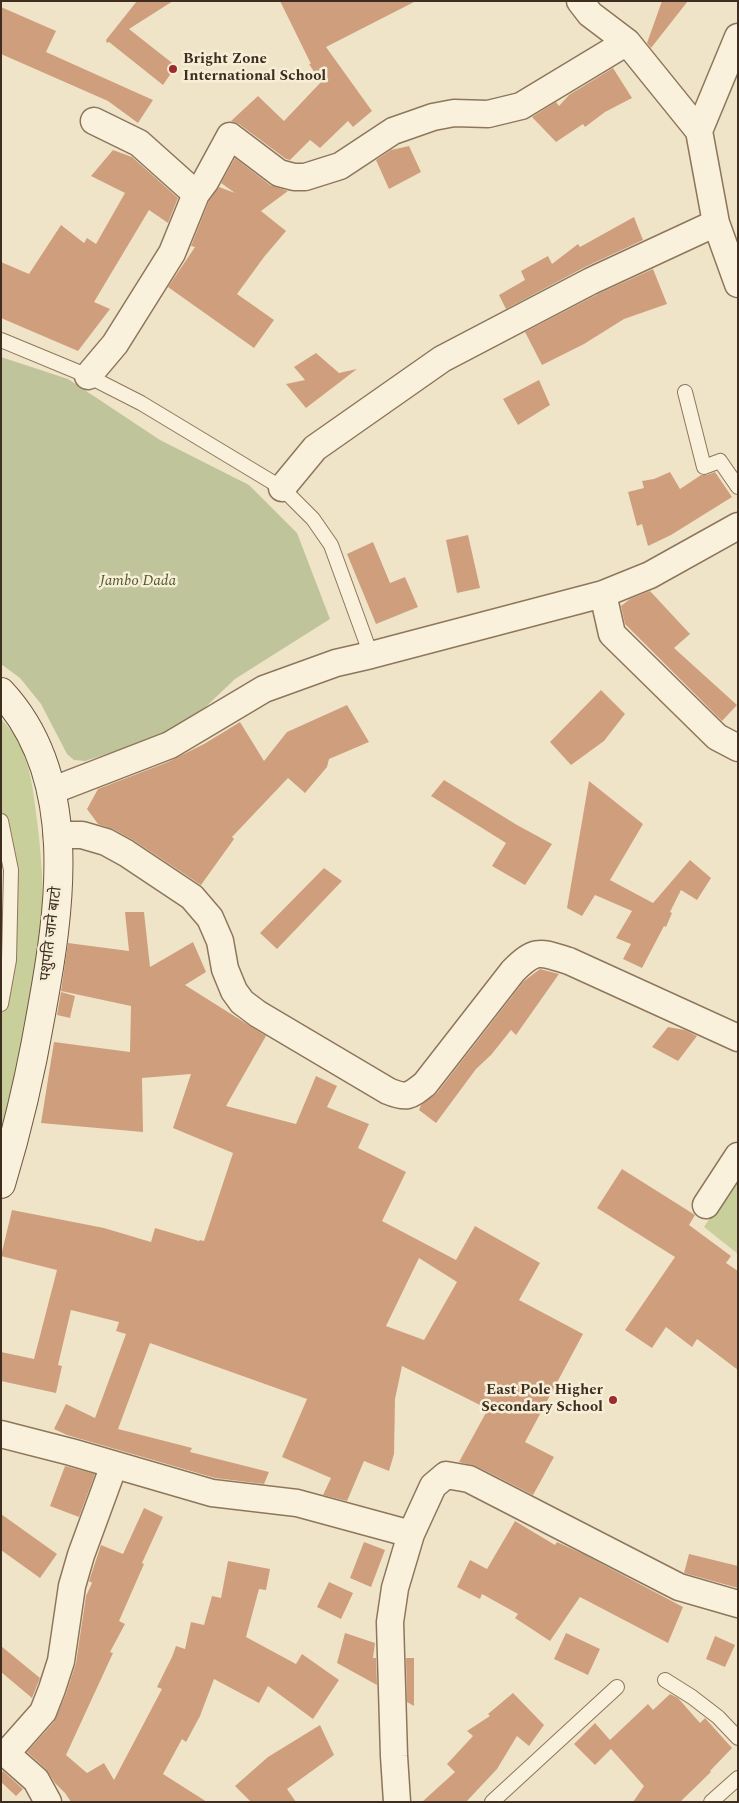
<!DOCTYPE html>
<meta charset="utf-8">
<style>
body{margin:0}
#map{position:relative;width:739px;height:1803px;overflow:hidden;background:#f0e4c8;font-family:Spectral,serif}
canvas{display:block}
.frame{position:absolute;inset:0;border:2px solid #3d2e20;pointer-events:none}
</style>
<div id="map">
<canvas width="739" height="1803"></canvas>
<div class="frame"></div>
</div>
<script>
const context = document.querySelector('canvas').getContext('2d');
context.lineJoin = 'round';
function fill(path, color) { context.fillStyle = color; context.fill(path, 'evenodd'); }
function strokePath(path, color, width, dash) { context.strokeStyle = color; context.lineWidth = width; context.lineCap = dash ? 'butt' : 'round'; context.setLineDash(dash || []); context.stroke(path); }
function write(font, color, halo, rows, align = 'center') {
  context.font = font + ' Spectral,"Noto Sans Devanagari",serif'; context.lineWidth = 5; context.setLineDash([]); context.textBaseline = 'middle'; context.strokeStyle = halo; context.fillStyle = color; for (const [text, x, y, turn = 0] of rows) {
    context.save(); context.translate(x, y); context.rotate((+turn || 0) * Math.PI / 180); context.textAlign = isNaN(turn) ? turn : align; if (halo) context.strokeText(text, 0, 0); context.fillText(text, 0, 0); context.restore();
  }
}
const green = new Path2D(`
 M1 719C27 745 32 778 36 813 41 849 44 886 42 923 41 939 37 955 35 971 26 1027 14 1081 1 1135V991L8 898 1 848Z
 M738 1175V1254L704 1227Z`);
const cemetery = new Path2D(`
 M1 357 68 379 160 440 249 485 297 533 330 619 235 679 196 716 150 740 85 761 74 760 67 754 41 704 20 678 1 664Z`);
const building = new Path2D(`
 M137 1H173L129 29 176 66 163 85 109 42 107 43 106 40Z
 M280 1H416L326 47 372 111 353 127 348 121 320 148 310 140 290 160 286 159 239 124 231 121 258 96 284 121 321 82 309 64H311Z
 M662 1H688L651 48 647 43Z
 M1 7 56 31 46 52 153 100 138 123 108 101 1 54Z
 M613 68 632 98 605 112 585 127 583 124 556 142 532 117 556 102 559 106 569 95Z
 M409 146 421 172 389 189 376 160 391 150Z
 M113 150 132 157 178 198 168 223 149 210 94 302 110 309 78 351 1 318V262L29 274 61 225 84 243 87 238 96 244 125 193 91 176Z
 M235 158 270 185 288 191 261 211 286 231 264 257 237 294 274 320 254 348 168 287 195 247 191 246 209 201 219 187 235 193 221 183Z
 M634 217 643 240 585 267 506 309 499 295 525 280 521 271 548 256 552 264 578 244 580 247Z
 M653 269 667 304 624 319 584 344 542 365 525 332 598 294Z
 M316 353 339 373 357 369 306 408 286 384 305 380 294 367Z
 M539 380 550 405 518 425 503 399Z
 M670 472 680 489 701 475H707L715 472 732 497 671 535 648 546 642 524 637 526 628 492 644 488 642 481 654 479Z
 M468 535 480 588 457 593 446 540Z
 M373 542 390 583 405 577 418 607 376 624 347 554Z
 M650 591 690 634 674 648 737 705 722 721 625 624 621 606 630 599Z
 M601 690 625 714 604 741 571 765 550 742Z
 M347 705 369 742 329 759 327 767 305 793 288 778 232 837 234 839 201 885 133 840 113 829 98 824 87 809 98 789 168 762 204 744 240 722 264 761 287 732Z
 M444 780 517 825 552 844 525 885 492 866 506 843 431 796Z
 M589 781 643 824 610 880 653 903 690 860 711 878 697 900 681 890 670 912 672 913 666 927 664 926 642 968 623 959 631 944 616 938 632 911 595 895 582 916 567 908Z
 M324 868 342 881 277 949 260 933Z
 M125 912H144L150 967 193 942 206 972 185 985 266 1036 226 1106 296 1124 316 1076 337 1086 327 1107 369 1124 358 1148 406 1172 382 1221 456 1260 475 1226 540 1263 519 1300 583 1334 525 1442 554 1457 533 1495 476 1466 459 1462 488 1409 402 1366 395 1399 394 1454 389 1471 364 1461 347 1501 323 1495 331 1478 282 1457 307 1399 150 1343 118 1429 192 1448 190 1452 269 1472 264 1484 215 1478 67 1435 54 1429 66 1404 95 1418 126 1334 116 1331 119 1322 71 1310 58 1365 62 1366 56 1393 1 1381V1352L34 1359 57 1270 1 1256 12 1210 104 1228 151 1242 155 1228 199 1241 200 1240 204 1241 233 1153 173 1128 191 1074 142 1078 143 1132 41 1123 54 1042 130 1052 131 1006 61 991 68 943 129 951ZM419 1258 457 1282 424 1340 386 1326Z
 M540 969 559 974 516 1035 511 1030 491 1055 476 1069 436 1123 419 1110 421 1105 437 1093 524 981Z
 M61 992 75 996 70 1018 57 1015Z
 M668 1027 685 1030 697 1036 678 1061 652 1047Z
 M622 1169 695 1215 689 1225 731 1256 726 1263 738 1271V1370L697 1339 692 1347 666 1327 652 1348 625 1330 675 1257 597 1208Z
 M65 1466 95 1474 79 1517 50 1506Z
 M144 1508 163 1517 142 1563 144 1564 119 1621 125 1624 110 1652 113 1653 66 1755 87 1773 104 1763 114 1780 162 1689 157 1687 172 1657 176 1646 185 1649 191 1622 204 1625 212 1596 221 1598 228 1561 270 1569 266 1590 259 1589 246 1637 296 1664 302 1654 339 1680 313 1719 268 1686 259 1703 214 1679 200 1716 186 1742 182 1739 163 1774 207 1802H71L65 1793 55 1783 46 1769 27 1752 54 1722 66 1694 76 1663 86 1596 92 1583 89 1581 101 1545 123 1554Z
 M1 1514 57 1554 40 1578 1 1550Z
 M515 1521 555 1545 557 1542 583 1554 683 1607 668 1643 580 1597 550 1641 515 1618 518 1614 482 1594 480 1599 457 1587 470 1560 487 1569Z
 M364 1542 385 1550 371 1587 350 1578Z
 M689 1554 738 1566V1588L684 1573Z
 M329 1582 353 1593 341 1619 317 1607Z
 M345 1633 375 1643 373 1658H376L377 1685 337 1663Z
 M566 1633 600 1649 588 1675 554 1659Z
 M715 1636 735 1645 725 1667 706 1659Z
 M1 1646 40 1678 32 1698 1 1672Z
 M406 1658H414V1706L407 1702Z
 M513 1693 544 1725 529 1746 517 1736 497 1769 466 1802H422L455 1772 447 1764 473 1736 467 1731 490 1716 488 1714Z
 M670 1694 678 1698 700 1723 705 1718 732 1748 710 1771 711 1772 680 1802H633L644 1786 611 1749 595 1765 574 1744 595 1723 610 1740 648 1704 653 1710Z
 M320 1725 334 1755 287 1789 296 1802H251L235 1786 268 1757Z
 M3 1771 23 1789 16 1796 1 1782V1773Z`);
const service = new Path2D(`
 M1 340 88 376 141 403 282 488 313 519 331 545 371 655
 M685 392 704 467 720 461 738 487
 M1 821 11 870 9 960 1 1004
 M665 1680 692 1697 718 1717 738 1738
 M492 1802 617 1687
 M711 1802 738 1778`);
const minor = new Path2D(`
 M580 1 590 14 627 42 699 131 716 223 738 284
 M94 121 139 143 196 194
 M699 131 738 37
 M88 376 115 344 172 253 196 194 205 182 230 136 279 173 294 177H305L340 166 393 131 433 117 454 113 488 114 521 106 627 42
 M282 488 315 448 442 359 591 281 716 223
 M603 594 612 634 717 737 738 748
 M51 791 170 745 264 689 336 663 371 655 603 594 650 575 738 526
 M57 835H82L106 842 126 853 192 897 210 918 220 941 225 969 234 991 242 1002 258 1014 388 1091C407 1099 410 1096 425 1084L513 971C536 948 540 952 569 961L738 1038
 M706 1205 738 1156
 M1 1434 71 1452 212 1493 297 1503 411 1534
 M48 1802 36 1780 11 1758 12 1747 43 1712 52 1689 61 1661 72 1586 81 1555 114 1465
 M397 1802 394 1756 390 1622 395 1588 411 1534 433 1486 446 1475 469 1479 679 1587 738 1604`);
const secondary = new Path2D(`
 M1 692C81 778 60 910 41 1014 31 1072 18 1128 1 1184`);
const markers = [
 [173,69,5,"#9e2a2b"],
 [613,1400,5,"#9e2a2b"]
];
const poiNames = [
 ["Bright Zone",183,60],
 ["International School",183,77],
 ["East Pole Higher",603,1391,"right"],
 ["Secondary School",603,1408,"right"]
];
const parkNames = [
 ["Jambo Dada",138,582]
];
const streetNames = [
 ["पशुपति जाने बाटो",52,934,-83]
];
fill(green, '#c9cf9b');
fill(cemetery, '#bfc49a');
fill(building, '#cf9f7d');
strokePath(service, '#8d765c', 16);
strokePath(minor, '#8d765c', 29);
strokePath(secondary, '#6f573f', 30);
strokePath(service, '#faf1dc', 14);
strokePath(minor, '#faf1dc', 26);
strokePath(secondary, '#faf1dc', 28);
for (const [x, y, r, color] of markers) { const dot = new Path2D(); dot.arc(x, y, r, 0, 2 * Math.PI); context.fillStyle = color; context.fill(dot); strokePath(dot, '#f7eed8', 2); }
write('bold 15px', '#3d2e20', '#f7eed8', poiNames, 'left');
write('italic 15px', '#4d5a26', '#f7eed8', parkNames);
write('15px', '#3d2e20', '#f7eed8', streetNames);
</script>
